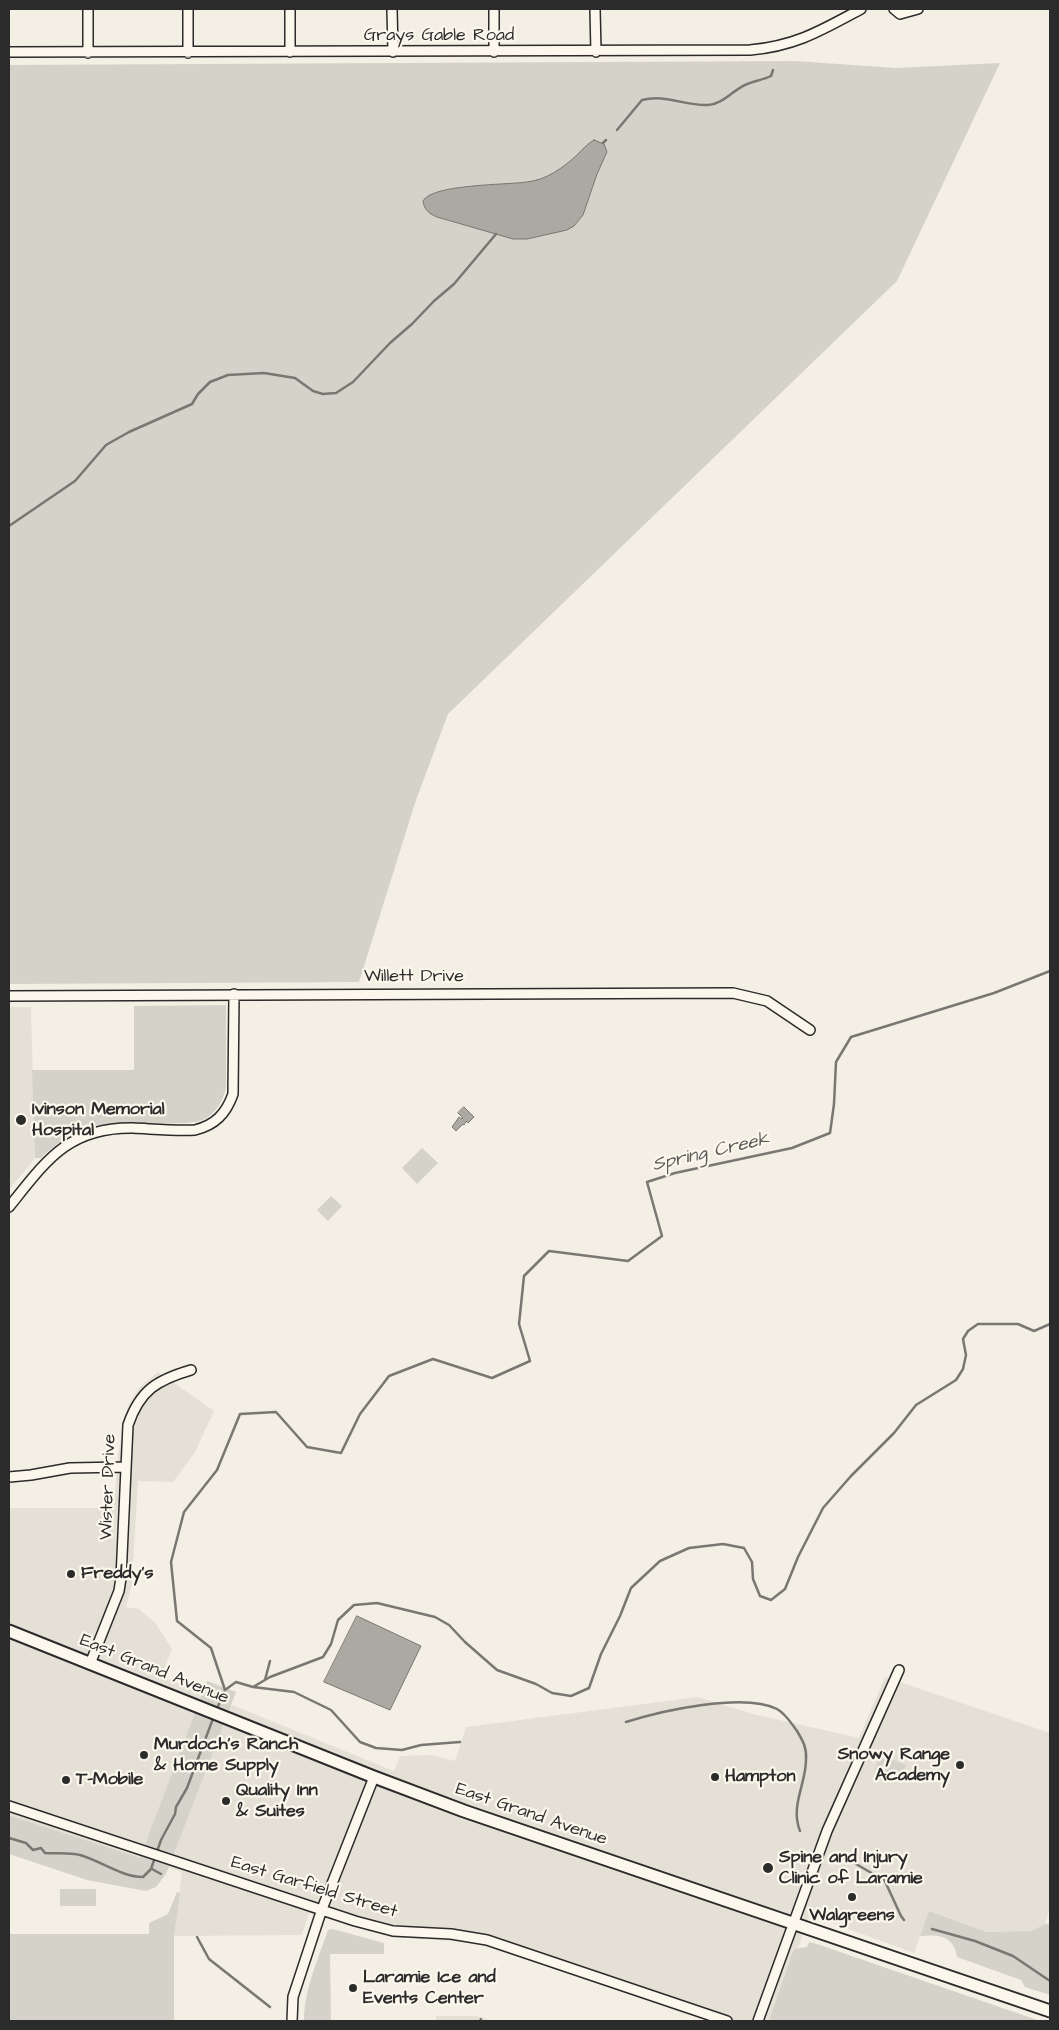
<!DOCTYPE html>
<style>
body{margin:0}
#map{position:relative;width:1059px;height:2030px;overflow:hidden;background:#f3efe4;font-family:"Architects Daughter",sans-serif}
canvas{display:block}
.frame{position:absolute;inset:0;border:10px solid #2b2b2b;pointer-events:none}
</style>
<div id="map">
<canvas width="1059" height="2030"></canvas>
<div class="frame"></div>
</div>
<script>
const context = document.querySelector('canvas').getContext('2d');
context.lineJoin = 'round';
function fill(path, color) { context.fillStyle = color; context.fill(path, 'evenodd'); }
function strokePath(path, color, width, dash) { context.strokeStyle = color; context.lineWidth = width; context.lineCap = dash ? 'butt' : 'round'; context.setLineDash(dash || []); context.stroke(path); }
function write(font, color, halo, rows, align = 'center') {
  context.font = font + ' "Architects Daughter",sans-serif'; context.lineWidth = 4.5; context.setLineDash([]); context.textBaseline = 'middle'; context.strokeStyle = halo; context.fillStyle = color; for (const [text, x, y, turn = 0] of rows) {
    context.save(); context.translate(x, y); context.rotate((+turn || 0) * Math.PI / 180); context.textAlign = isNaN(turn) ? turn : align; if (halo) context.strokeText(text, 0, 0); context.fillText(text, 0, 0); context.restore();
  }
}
const built = new Path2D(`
 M9 1007H31L35 1158 9 1190Z
 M158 1372 214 1411 195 1452 173 1482 138 1481 132 1584 126 1607 139 1609 156 1624 172 1649 161 1676 394 1771 400 1756 432 1755 455 1761 466 1727 698 1697 753 1714 859 1738 885 1677 1050 1733V1908L1045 1924 1031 1931 987 1932 929 1911 914 1953 810 1915 772 2021H709L483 1945 467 1942 390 1937 309 1913 302 1935 174 1936 182 1872 9 1815V1508H114L118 1455 128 1406 140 1387Z
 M436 2016H476L494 2021H436Z`);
const green = new Path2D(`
 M795 61 896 68 1000 63 897 281 448 714 415 803 359 982 9 984V65Z
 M226 1005V1088C223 1100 217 1112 205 1119 187 1128 128 1120 104 1124 79 1127 59 1141 41 1158H35L32 1070H134V1006Z
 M422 1148 438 1163 417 1184 402 1168Z
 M331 1196 342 1206 328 1221 317 1210Z
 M207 1681 236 1692 166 1874 156 1887 146 1891 87 1880 9 1854V1815L140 1858Z
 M880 1755 906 1765 900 1780 875 1770Z
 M60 1889H96V1906H60Z
 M177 1892 180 1893 174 1936V2021H9V1934H149V1923L168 1914Z
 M929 1911 987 1932 1031 1931 1045 1924H1050V1995L1025 1987 1021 1980 957 1957C954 1936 940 1934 920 1936Z
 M333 1929 384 1943V1954H330L331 2021H304C304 1990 318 1959 328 1930Z
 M809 1942 814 1943 1040 2021H769L794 1949 807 1947Z`);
const water = new Path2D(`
 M594 140 604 144 607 152 597 174 583 215 574 226 567 230 527 239H513L437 217C430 214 424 210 423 201 432 184 506 185 527 182 546 180 563 168 577 155 582 150 587 144 594 140Z
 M464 1107 474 1117 468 1123 466 1121 464 1125 463 1124 456 1131 452 1127 459 1117 462 1119 463 1118 458 1113Z
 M357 1616 421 1646 390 1710 324 1682Z`);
const stream = new Path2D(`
 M617 130 642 100C665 94 685 106 708 105 723 104 732 91 745 85 753 81 763 80 771 76L773 70
 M603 143 606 140
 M9 526 75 481 106 445 129 432 192 404 198 394 210 382 228 375 264 373 295 378 313 391 323 394 336 393 353 382 390 343 412 324 434 301 454 284 496 234
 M265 1680 270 1661
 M253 1687 270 1677 323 1657 331 1644 338 1620 354 1605 377 1603 435 1617 449 1625 465 1642 497 1670 536 1684 552 1693 571 1696 589 1688 601 1654 620 1616 631 1588 660 1561 689 1548 723 1544 744 1548 752 1562 753 1579 760 1596 771 1600 785 1589 798 1557 823 1508 851 1476 894 1433 916 1405 956 1380 963 1369 966 1355 963 1339 968 1331 978 1324H1018L1034 1331 1050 1324
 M225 1690 236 1682 253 1687 294 1692 331 1710 360 1742 376 1748 402 1750 421 1745 460 1742
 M216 1711 225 1690 211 1648 177 1621 171 1562 184 1512 217 1470 240 1414 276 1412 307 1447 341 1453 360 1414 389 1376 433 1359 492 1378 530 1361 519 1324 524 1276 549 1251 628 1261 662 1236 647 1182 675 1173 792 1148 830 1133 834 1104 836 1062 851 1037 994 993 1050 971
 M626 1722C661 1711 744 1692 777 1709 786 1714 791 1723 797 1731 803 1741 807 1748 806 1760 806 1784 790 1806 800 1831
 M9 1838 26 1843 33 1850 41 1848 45 1853C57 1854 68 1852 80 1855 101 1861 122 1877 143 1877L151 1869 161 1840 175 1814 176 1807 187 1788 214 1716
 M853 1855 856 1864 875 1875 883 1877 901 1916 904 1920
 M152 1869 161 1874
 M932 1929 975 1941 1013 1956 1050 1981
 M197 1937 209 1959 270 2007
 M480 2021 481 2019`);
const minor = new Path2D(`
 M290 9V52
 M392 9 393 52
 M494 9V52
 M595 9 596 52
 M894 9 900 14 918 9
 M9 52 750 50C796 46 822 30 861 9
 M88 53V9
 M188 53V9
 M9 996 733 993 767 1001 810 1030
 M9 1207C46 1161 68 1127 133 1128 154 1129 174 1131 195 1130 215 1125 226 1114 233 1094L234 994
 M9 1477 31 1475 70 1468 125 1467
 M90 1664 119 1591 121 1578 128 1425C140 1390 157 1380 191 1370
 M9 1806 355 1921 393 1931 451 1934 487 1940 727 2021
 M292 2021 293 1997 322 1909 374 1777
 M758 2021 827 1831 899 1670`);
const major = new Path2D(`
 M9 1631 374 1777 464 1811 1050 2011`);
const markers = [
 [21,1120,6,"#2b2b2b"],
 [71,1574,5,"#2b2b2b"],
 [144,1755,5,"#2b2b2b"],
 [960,1765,5,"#2b2b2b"],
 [715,1777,5,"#2b2b2b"],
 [66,1780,5,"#2b2b2b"],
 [226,1801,5,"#2b2b2b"],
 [768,1868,6,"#2b2b2b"],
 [852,1897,5,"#2b2b2b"],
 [353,1988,5,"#2b2b2b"]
];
const streetNames = [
 ["Grays Gable Road",439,36],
 ["Willett Drive",414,977],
 ["Wister Drive",109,1487,-88],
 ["East Grand Avenue",154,1670,22],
 ["East Grand Avenue",531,1815,19],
 ["East Garfield Street",314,1888,17]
];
const poiNames = [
 ["Ivinson Memorial",32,1110],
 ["Hospital",32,1131],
 ["Freddy's",81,1574],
 ["Murdoch's Ranch",154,1745],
 ["& Home Supply",154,1766],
 ["Snowy Range",950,1755,"right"],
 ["Academy",950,1776,"right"],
 ["Hampton",725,1777],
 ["T-Mobile",76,1780],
 ["Quality Inn",236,1791],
 ["& Suites",236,1812],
 ["Spine and Injury",779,1858],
 ["Clinic of Laramie",779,1879],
 ["Walgreens",852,1916,"center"],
 ["Laramie Ice and",363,1978],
 ["Events Center",363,1999]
];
const waterNames = [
 ["Spring Creek",711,1153,-13]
];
fill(built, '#e4e0d6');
fill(green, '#d5d2c9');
fill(water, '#aca9a2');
strokePath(water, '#787772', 1);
strokePath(stream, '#787772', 2.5);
strokePath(minor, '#2b2b2b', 12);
strokePath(major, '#2b2b2b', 15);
strokePath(minor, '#fbf7ec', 9);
strokePath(major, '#fbf7ec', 11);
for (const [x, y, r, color] of markers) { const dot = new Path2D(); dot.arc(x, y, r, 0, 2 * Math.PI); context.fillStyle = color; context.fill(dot); strokePath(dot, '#fbf7ec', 2); }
write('18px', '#2b2b2b', '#fbf7ec', streetNames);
write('bold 18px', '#2b2b2b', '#fbf7ec', poiNames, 'left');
write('italic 19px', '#585755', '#fbf7ec', waterNames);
</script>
